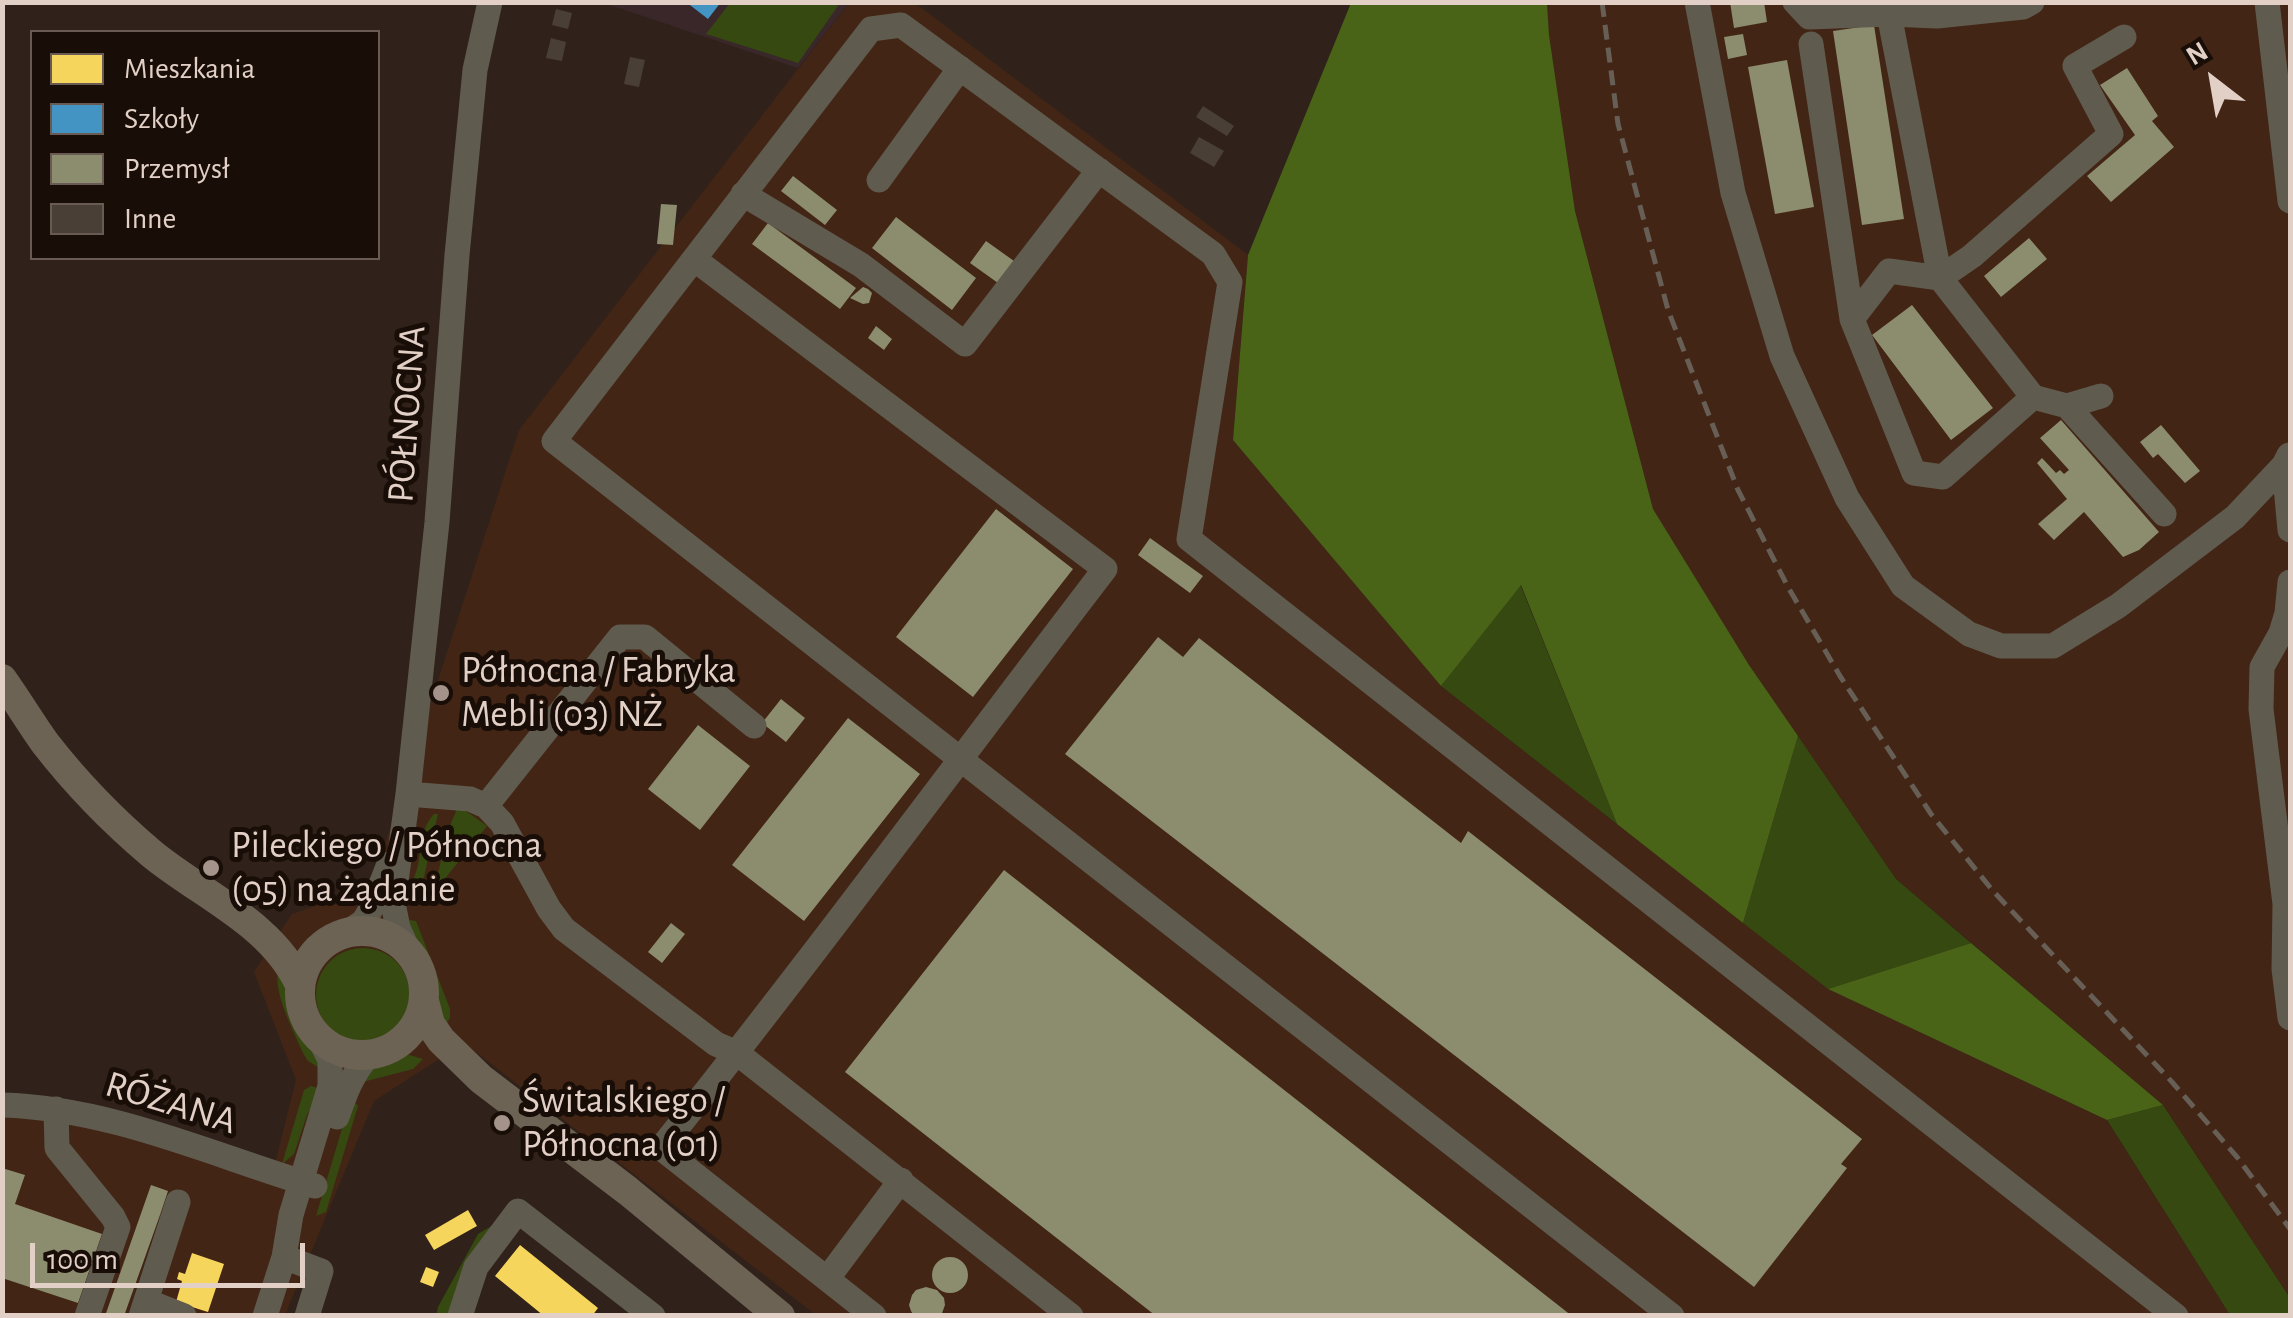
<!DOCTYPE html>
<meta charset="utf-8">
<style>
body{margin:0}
#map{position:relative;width:2293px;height:1318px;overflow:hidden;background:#30221a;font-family:"Alegreya Sans",sans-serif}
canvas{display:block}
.frame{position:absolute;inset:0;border:5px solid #e2d0c7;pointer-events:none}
.legend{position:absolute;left:30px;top:30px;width:350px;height:230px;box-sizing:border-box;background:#180d07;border:2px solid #695b54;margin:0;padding:12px 18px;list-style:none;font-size:30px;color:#e2d0c7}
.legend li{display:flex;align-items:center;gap:20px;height:50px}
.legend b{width:50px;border:2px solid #695b54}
.north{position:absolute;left:2163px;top:30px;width:100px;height:100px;-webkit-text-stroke:8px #180d07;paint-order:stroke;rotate:329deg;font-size:28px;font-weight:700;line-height:40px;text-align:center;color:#e2d0c7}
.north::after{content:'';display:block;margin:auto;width:35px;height:45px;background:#e2d0c7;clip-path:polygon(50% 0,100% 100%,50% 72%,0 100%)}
.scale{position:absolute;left:30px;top:1243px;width:275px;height:45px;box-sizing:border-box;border:5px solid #e2d0c7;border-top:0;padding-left:12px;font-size:30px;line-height:35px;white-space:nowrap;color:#e2d0c7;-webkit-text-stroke:8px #180d07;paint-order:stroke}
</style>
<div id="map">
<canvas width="2293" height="1318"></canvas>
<div class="frame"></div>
<ul class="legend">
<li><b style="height:28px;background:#f6d55c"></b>Mieszkania</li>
<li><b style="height:28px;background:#4393c3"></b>Szkoły</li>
<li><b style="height:28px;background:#8c8c6e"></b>Przemysł</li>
<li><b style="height:28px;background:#4a3f37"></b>Inne</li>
</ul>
<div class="north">N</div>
<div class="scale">100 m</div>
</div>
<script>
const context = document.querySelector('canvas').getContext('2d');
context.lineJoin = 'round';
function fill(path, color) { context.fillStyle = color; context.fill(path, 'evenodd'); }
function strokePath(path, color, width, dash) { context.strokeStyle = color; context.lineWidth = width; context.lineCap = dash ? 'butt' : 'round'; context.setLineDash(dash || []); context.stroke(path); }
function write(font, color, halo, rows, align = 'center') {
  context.font = font + ' "Alegreya Sans",sans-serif'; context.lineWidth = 10; context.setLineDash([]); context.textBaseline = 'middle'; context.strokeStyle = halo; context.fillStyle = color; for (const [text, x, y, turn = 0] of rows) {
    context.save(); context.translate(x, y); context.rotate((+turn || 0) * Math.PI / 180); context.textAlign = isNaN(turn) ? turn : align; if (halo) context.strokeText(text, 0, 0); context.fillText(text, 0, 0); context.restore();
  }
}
const built = new Path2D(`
 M849 3H915L1248 255 1233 440 1441 686 1828 989 2107 1120 2230 1315H816L464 1043 374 1101 285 1315H3L2 1117 93 1123 271 1180 296 1080 254 972 292 914 371 887 519 430Z
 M1547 3H2290V1298L2163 1105 1896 879 1749 665 1653 509 1575 211 1549 35Z`);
const education = new Path2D(`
 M604 3H849L798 68Z`);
const green = new Path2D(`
 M730 3V2L840 3 798 63 706 34Z
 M1520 584 1617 824 1441 686Z
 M1798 736 1896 879 1971 943 1828 989 1743 923Z
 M457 809 466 811 487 826 439 886 436 882 448 830Z
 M434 814H438L418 904 406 900C409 889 414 879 417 869 423 848 419 831 434 814Z
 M403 919 416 921 418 926 450 1009V1018L443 1029 430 971Z
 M316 995a47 47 0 1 1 94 0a47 47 0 1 1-94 0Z
 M278 971 293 995 299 1022 317 1046 321 1069 308 1061 303 1053C294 1032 273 992 278 971Z
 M406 1054 423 1059 413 1069 363 1082C376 1062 382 1057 406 1054Z
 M311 1086 321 1089 307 1115 294 1154 282 1164 304 1090Z
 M351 1098 358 1106 326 1212 316 1216Z
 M2163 1105 2290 1298V1315H2230L2107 1120Z
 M508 1216 457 1315 436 1316 438 1307 478 1234Z`);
const forest = new Path2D(`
 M1351 3H1547L1549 35 1575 211 1653 509 1749 665 1798 736 1743 923 1617 824 1521 585 1441 686 1233 440 1248 255Z
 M1971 943 2163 1105 2107 1120 1828 989Z`);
const homes = new Path2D(`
 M468 1210 477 1226 434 1250 425 1235Z
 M520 1245 598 1308 592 1316H544L495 1276Z
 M192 1253 224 1264 208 1312 176 1302 182 1281 177 1279 179 1272 185 1274Z
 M426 1267 439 1272 433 1287 420 1282Z`);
const schools = new Path2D(`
 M686 2H721L708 19Z`);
const industry = new Path2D(`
 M1730 2H1764L1767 22 1734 28Z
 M1874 25 1904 219 1862 225 1833 31Z
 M1743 34 1747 55 1728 59 1724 37Z
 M1787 60 1814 207 1775 214 1748 67Z
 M2127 68 2158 116 2152 121 2174 147 2111 202 2087 176 2135 135 2100 85Z
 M793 176 837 210 825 225 781 191Z
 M661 204 677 205 673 245 657 244Z
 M896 217 976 278 952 310 872 248Z
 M768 223 856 288 840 309 752 244Z
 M2029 238 2047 259 2001 297 1984 276Z
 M986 241 1014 261 998 283 970 263Z
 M863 287 868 289 872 293 869 303 863 304 850 298Z
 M1912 305 1993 408 1951 440 1872 335Z
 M876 326 892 339 884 350 868 338Z
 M2061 420 2159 532 2139 550 2123 557 2084 512 2054 540 2038 524 2067 499 2037 463 2042 458 2056 473 2060 470 2064 474 2069 470 2040 438Z
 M2161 425 2200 471 2185 483 2158 454 2153 458 2140 442Z
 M996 509 1073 569 973 697 896 637Z
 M1150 538 1203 576 1190 593 1138 555Z
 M1158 637 1183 657 1199 638 1461 843 1468 831 1862 1139 1841 1164 1847 1168 1754 1287 1065 754Z
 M781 699 805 718 786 742 762 723Z
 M848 718 920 774 804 921 732 865Z
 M698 725 750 766 700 830 648 789Z
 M1004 870 1572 1316H1156L845 1072Z
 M671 923 685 934 662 963 648 952Z
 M2 1168 25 1175 15 1204 102 1234 78 1303 2 1278Z
 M151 1185 168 1191 160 1215 124 1316H105Z
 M932 1275a18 18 0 1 1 36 0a18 18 0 1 1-36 0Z
 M926 1287 937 1290 944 1298 945 1305 941 1316H914L911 1311 909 1305 912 1295 916 1290Z`);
const building = new Path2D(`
 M556 9 572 13 568 29 552 25Z
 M551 38 566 42 562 61 546 58Z
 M630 57 645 60 639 87 624 84Z
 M1203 106 1234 126 1227 136 1196 117Z
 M1199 137 1224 151 1214 167 1190 153Z`);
const minor = new Path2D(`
 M1697 2 1733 193 1782 356 1847 498 1903 586 1969 634 2001 646H2053L2118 606 2235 517 2284 465
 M1795 2 1809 17 1889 14 1937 16 2023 7 2032 2
 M2267 2 2290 201
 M1889 14 1940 278 2033 397 2067 406
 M1811 44 1852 319
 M879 180 960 68
 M743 194 861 265 965 344 1099 170
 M694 259 871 29 901 25 1213 254 1230 282 1189 539 2176 1316
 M2101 396 2067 406 2164 514
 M2033 397 1943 477 1914 473 1852 319 1889 271 1940 278 1972 256 2111 134 2075 66 2124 37
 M2289 455 2284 465 2290 530
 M2290 582 2287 613 2281 633 2262 667 2261 709 2285 904 2284 969 2290 1018
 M408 794 470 799 486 806 502 823 549 909 564 929 716 1044 737 1053 1071 1316
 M486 806 620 637H645L754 726
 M345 934 364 921 372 907 389 864
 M410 954 398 928 393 903 408 794 437 522 457 255 475 70 490 2
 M2 1105C111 1108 212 1155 315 1186
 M56 1109 57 1148 113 1217 118 1227 87 1316
 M337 1117C345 1094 352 1074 369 1055
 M284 1257 321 1271 307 1316
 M827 1279 901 1180
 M146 1301 184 1316
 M141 1316 178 1202
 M265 1316 284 1257 291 1215 330 1086V1060L320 1040
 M460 1316 476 1267 518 1211 653 1316
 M874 1316 661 1148C813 958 957 762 1105 569L694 259 554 441 1672 1316`);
const major = new Path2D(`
 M2 679C17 700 30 722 45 743 76 783 113 821 152 854 202 895 273 924 300 985
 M300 993a62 62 0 1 1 124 0a62 62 0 1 1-124 0Z
 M424 1001 430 1024 441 1040 481 1079 628 1191 780 1316`);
const rail = new Path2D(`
 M1602 2 1618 124 1668 310 1738 490 1788 587 1840 676 1931 814 1993 891 2172 1082 2237 1157 2290 1229`);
const markers = [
 [441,693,10,"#a4938a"],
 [211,868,10,"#a4938a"],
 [502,1123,10,"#a4938a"]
];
const streetNames = [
 ["PÓŁNOCNA",407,414,-86],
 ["RÓŻANA",171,1103,17]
];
const poiNames = [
 ["Północna / Fabryka",461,671],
 ["Mebli (03) NŻ",461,715],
 ["Pileckiego / Północna",231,846],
 ["(05) na żądanie",231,890],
 ["Świtalskiego /",522,1101],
 ["Północna (01)",522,1145]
];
fill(built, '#422514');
fill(education, '#3a272a');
fill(green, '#364910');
fill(forest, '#496317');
fill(homes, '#f6d55c');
fill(schools, '#4393c3');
fill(industry, '#8c8c6e');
fill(building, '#4a3f37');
strokePath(minor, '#605b4f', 25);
strokePath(major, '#6c6354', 30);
strokePath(rail, '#675f56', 5, [15, 8]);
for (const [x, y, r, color] of markers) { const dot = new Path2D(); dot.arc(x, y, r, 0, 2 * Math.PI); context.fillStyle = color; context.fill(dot); strokePath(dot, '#180d07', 4); }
write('38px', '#e2d0c7', '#180d07', streetNames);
write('38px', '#e2d0c7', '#180d07', poiNames, 'left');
</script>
